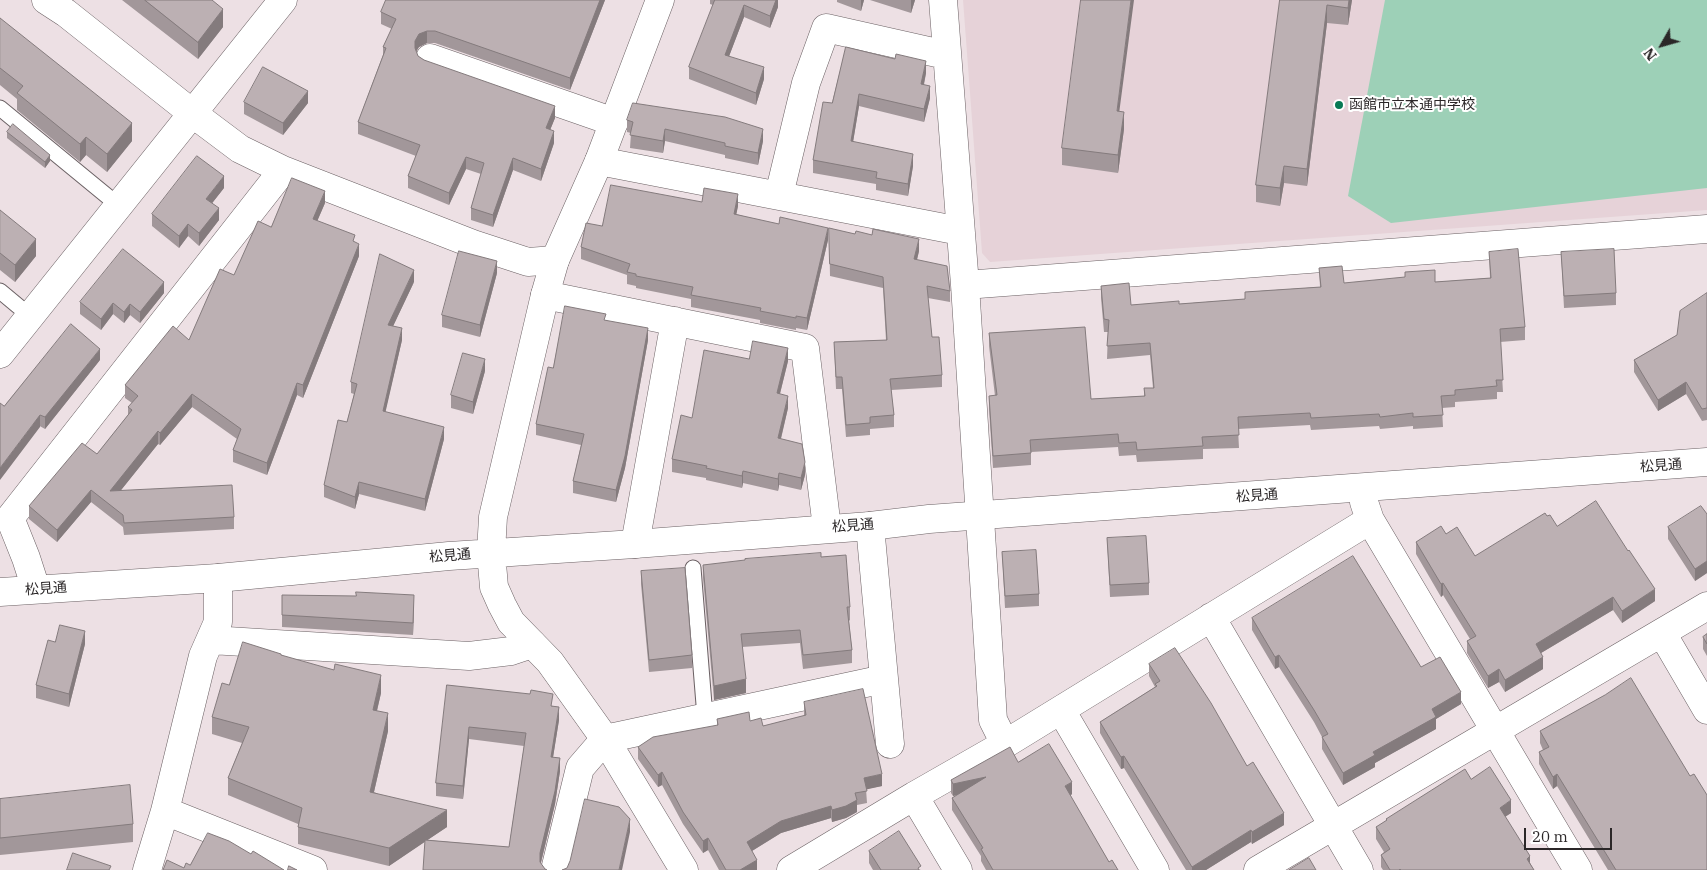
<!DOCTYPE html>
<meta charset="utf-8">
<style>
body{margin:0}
#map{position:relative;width:1707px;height:870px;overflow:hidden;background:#ede0e4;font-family:"IBM Plex Serif",serif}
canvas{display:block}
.north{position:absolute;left:1637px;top:20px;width:50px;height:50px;-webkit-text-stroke:4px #fff;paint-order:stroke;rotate:232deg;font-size:14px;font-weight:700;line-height:20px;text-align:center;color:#2b2728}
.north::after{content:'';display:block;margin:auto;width:18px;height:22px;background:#2b2728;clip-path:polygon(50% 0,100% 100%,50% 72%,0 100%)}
.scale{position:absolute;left:1524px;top:828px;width:88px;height:22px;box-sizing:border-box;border:2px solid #2b2728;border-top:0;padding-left:6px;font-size:15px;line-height:18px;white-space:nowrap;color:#2b2728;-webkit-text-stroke:4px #fff;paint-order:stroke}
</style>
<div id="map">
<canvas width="1707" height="870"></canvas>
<div class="north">N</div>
<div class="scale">20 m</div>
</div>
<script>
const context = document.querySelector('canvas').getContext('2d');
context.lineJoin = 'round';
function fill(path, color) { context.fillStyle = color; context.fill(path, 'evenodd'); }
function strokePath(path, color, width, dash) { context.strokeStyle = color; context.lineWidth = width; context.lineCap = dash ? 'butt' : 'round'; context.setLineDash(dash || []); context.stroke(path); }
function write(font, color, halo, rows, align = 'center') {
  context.font = font + ' "IBM Plex Serif","Noto Sans JP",serif'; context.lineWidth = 4; context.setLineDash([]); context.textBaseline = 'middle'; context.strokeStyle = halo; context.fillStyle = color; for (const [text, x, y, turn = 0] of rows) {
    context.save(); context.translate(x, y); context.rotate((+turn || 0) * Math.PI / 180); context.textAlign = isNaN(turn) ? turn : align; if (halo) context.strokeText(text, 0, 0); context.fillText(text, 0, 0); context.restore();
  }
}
const built = new Path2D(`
 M963 0H1707V210L990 262 982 253Z`);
const green = new Path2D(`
 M1385 0H1707V188L1391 223 1348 196Z`);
const service = new Path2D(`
 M0 108 118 205
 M0 291 30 316
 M693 568 705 717`);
const minor = new Path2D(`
 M46 0 66 13 192 113 240 149 283 170 473 244 528 262 555 260
 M943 0 965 285 993 720 1005 744
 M430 58 614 122
 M599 161 960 231
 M779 195 806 83 826 28 946 55
 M965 285 1707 229
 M545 295 805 348 827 528
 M0 354 283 0
 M1364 502 1370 520 1578 870
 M870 526 890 744
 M635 544 675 321
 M36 589 26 558 10 518 283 170
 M1211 617 1359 870
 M1662 633 1707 710
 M211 640 469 656 511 651 532 644
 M1061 710 1155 870
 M914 796 958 870
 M165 811 313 870
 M147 870 165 811 203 656 218 622V578
 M555 870 580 768 605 739 884 679
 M791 870 914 796 1005 744 1370 520
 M1258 870 1707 606`);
const tertiary = new Path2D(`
 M660 0 599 161 555 260 545 295 493 517 491 552 494 587 502 605 511 622 550 662 605 739 684 870
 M0 592 218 578 449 556 635 544 870 526 929 519 1707 462`);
const wall = new Path2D(`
 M122 0H212L223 27 198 59Z
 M386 0H605L570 90 435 43H427L419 47 416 52 418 56 424 60 555 118 550 130 554 143 541 181 513 170 493 227 471 220V208L481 174 466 169 449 205 408 188V176L416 156 358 134V122L383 55V47L392 29 381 24V12Z
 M710 0H778V7L770 28 744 17 729 56 764 79 756 105 689 79V67L713 5 710 4Z
 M837 0H864L861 11 837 2Z
 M870 0H915L911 13Z
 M1280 0H1352L1348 25 1327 23 1307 186 1284 183 1280 206 1256 202V185Z
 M0 18 132 141 107 172 86 155 80 162 17 110V99L0 85Z
 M846 47 926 73 924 85 930 98 924 122 859 106 853 142 913 166 908 196 876 190V184L813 173V160L832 103Z
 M244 102 308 103 283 135 244 114Z
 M1119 111 1124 129 1118 173 1062 165V148Z
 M627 120 763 141 758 165 725 158V155L665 141 663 153 630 148 631 133 627 132Z
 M7 132 50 161 45 168 7 138Z
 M224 188 212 203 219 220 199 246 188 236 179 248 152 226V214Z
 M702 202 738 206 736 214 828 240 807 330 796 328V330L760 323V320L691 307V299L636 288V286L627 284V275L581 259V247L602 226Z
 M325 203 317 221 355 242 359 256 303 398 297 395 267 475 233 462V450L237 439 192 407 160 445 158 444 120 491 234 517V529L124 535 123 527 91 502 57 542 29 519V506L97 454 128 415V407L132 403 125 398V385L189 340 234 275 271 227Z
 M0 210 36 256 15 282 0 270Z
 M829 228 919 251 917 260 950 291V302L928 298 932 337 942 375V387L891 390 894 415V427L870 429V435L846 437 842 389H836L834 342 886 340 883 288 830 276Z
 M1489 252 1525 327V340L1500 342 1503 392H1497V399L1455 402V407L1442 408 1443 427 1413 429V426L1380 429 1379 426 1311 430 1310 425 1238 429 1239 448 1203 449V459L1137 462 1136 455 1119 456 1118 447 1031 452V465L993 468 989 409V396H995L989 346V333L1091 399 1144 396V388H1153L1150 355 1107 359 1108 332H1104L1101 298V286L1131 305 1179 304 1245 299V292L1320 287 1319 268 1344 283 1435 282 1490 278Z
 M1561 252 1616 293V305L1564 308Z
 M497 273 480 337 442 327V315Z
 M414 282 393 326 402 340 385 412 444 439 425 511 359 494 355 509 324 497V485L347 422 354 394 351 393V382Z
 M164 293 140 323 130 315 124 323 113 314 101 330 80 314V302Z
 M1707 293V420L1702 421 1686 394 1658 411 1634 372V360L1677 335Z
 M606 320 648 340 625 468 616 502 573 493V481L581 445 536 435V424L553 368Z
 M749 359 788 361 780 394 788 408 781 439 805 475 801 490 779 485 778 491 743 483 742 488 706 480V478L672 472V459L692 418Z
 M100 360 45 429 4 406Z
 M485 371 473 414 451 408V395Z
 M1707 514V573L1695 581 1668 539V527Z
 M1547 516 1557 526 1655 601 1622 623 1613 610 1541 653 1543 669 1505 692 1499 682 1488 688 1467 653V641L1470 639 1443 595 1441 597 1416 554V542L1446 534 1475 556Z
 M1107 538 1149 583V595L1110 597Z
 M1002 552 1039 594V606L1005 608Z
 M821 557 850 607V620L849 621 852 650V663L803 669 800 643 742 647 746 693 714 700 703 578V565Z
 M641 571 692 655V668L649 672 641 584Z
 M356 596 414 607 413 635 282 627V615Z
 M1252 618 1421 667 1461 704 1436 719V729L1375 763V767L1343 785 1322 749V737L1314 722 1279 667 1275 669 1252 630Z
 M1707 634V656L1703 649V637Z
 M55 642 85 644 69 707 36 698V685Z
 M281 655 381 693 377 711 388 731 374 792 447 827 427 840 509 847 524 746 469 739 463 799 436 796V783L447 685 553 706 559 720 553 757 560 771 555 804 541 863 424 842 389 866 298 844V824L228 795V778L242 743 212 734V717L229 685Z
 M1149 664 1247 766 1284 825 1252 844 1251 842 1206 870H1186L1124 768 1121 769 1100 733V722L1155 687 1149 676Z
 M804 702 882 786 866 789 867 803 857 805V812L846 818 832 822 831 818 781 833 752 851 757 870H719L708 850 703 853 683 824 662 785 658 787 638 759V747L717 726V719L750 721 763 726 804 716Z
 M1540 731 1690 776 1707 870H1608L1557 786 1553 789 1539 764V752L1543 750 1540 743Z
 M1018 762 1072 794 1070 796 1109 862 1118 870H986L981 861V856L952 810V798L957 795 953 796 951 793V780Z
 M1471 779 1511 813 1505 817 1534 870H1383L1381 867V855L1384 852 1376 839V827L1386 821V819Z
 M0 799 133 824V842L0 855Z
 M869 851 921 870H873L869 863Z`);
const shadedWall = new Path2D(`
 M600 0H605L570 90V78Z
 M776 0H778V7L770 28V16Z
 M861 0H864L861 11Z
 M911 0H915L911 13Z
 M1131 0H1134L1117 129V111Z
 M1349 0H1352L1348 25V8Z
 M744 5V17L725 67V55Z
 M1327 5V23L1307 186V169Z
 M223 9V27L198 59V42Z
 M427 31V43L419 47 415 53V60V41L419 34Z
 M926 61V73L921 97V84Z
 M764 67V79L756 105V93Z
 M930 86V98L924 122V109Z
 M308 91V103L283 135V123Z
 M859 94V106L851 154V141Z
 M555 106V118L546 140V128Z
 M1124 112V129L1118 173V155Z
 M132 123V141L107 172V154Z
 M665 129V141L663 153V141Z
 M763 129V141L758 165V153Z
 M554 131V143L541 181V169Z
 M86 137V155L80 162V144Z
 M913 154V166L908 196V184Z
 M50 155V161L45 168V162Z
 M466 157V169L449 205V193Z
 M513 158V170L493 227V215Z
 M1284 166V183L1280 206V188Z
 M224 176V188L206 211V199Z
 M325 191V203L313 231V219Z
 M738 194V206L734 226V214Z
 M219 208V220L199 246V233Z
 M188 224V236L179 248V236Z
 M828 228V240L807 330V318Z
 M36 239V256L15 282V265Z
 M919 239V251L914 271V259Z
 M359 244V256L303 398V385Z
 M497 261V273L480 337V325Z
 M414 270V282L388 337V325Z
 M164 282V293L140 323V312Z
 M113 303V314L101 330V319Z
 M130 304V315L124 323V312Z
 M402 328V340L383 423V411Z
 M648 328V340L625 468 616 502V490Z
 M788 348V361L777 405V393Z
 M100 349V360L45 429V417Z
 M485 359V371L473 414V402Z
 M1686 382V394L1658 411V400Z
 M297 383V395L267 475V463Z
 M192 394V407L160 445V433Z
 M788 396V408L778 450V438Z
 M40 415V427L0 480V468Z
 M444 427V439L425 511V499Z
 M158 431V444L110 504V491Z
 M805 462V475L801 490V478Z
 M743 471V483L742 488V476Z
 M779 473V485L778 491V479Z
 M359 482V494L355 509V497Z
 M91 490V502L57 542V530Z
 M1707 561V573L1695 581V569Z
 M1443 583V595L1441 597V584Z
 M1655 589V601L1622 623V611Z
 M414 595V607L413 635V623Z
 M1613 597V610L1536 656V644Z
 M85 631V644L69 707V694Z
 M1279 655V667L1275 669V657Z
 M1543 657V669L1505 692V680Z
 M1499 669V682L1488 688V676Z
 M381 675V693L373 727V710Z
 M746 679V693L714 700V686Z
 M1461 692V704L1436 719V729L1375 763V767L1343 785V773L1373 752 1432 709Z
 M559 707V720L551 770V757Z
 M388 713V731L370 809V792Z
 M469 727V739L463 799V786Z
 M1124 756V768L1121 769V757Z
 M560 758V771L555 804 540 866V853Z
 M662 772V785L658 787V775Z
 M882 774V786L864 790V778Z
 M1557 774V786L1553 789V777Z
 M986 777V789L953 796V784Z
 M1072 782V794L1065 799V786Z
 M857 800V812L846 818 832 822V810Z
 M1511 800V813L1500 820V808Z
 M831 806V818L781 833 747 854V842L781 821Z
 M447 810V827L389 866V848Z
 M1284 813V825L1252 844V832Z
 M630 819V832L622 870H619Z
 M1251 830V842L1206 870H1192V867Z
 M708 838V850L703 853V841Z
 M1530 856V869L1527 859Z
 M757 860V870H740Z`);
const building = new Path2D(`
 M145 0H212L223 9 198 42Z
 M386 0H600L570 78 435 31H427L419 34 415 41V48L418 56 424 60 555 106 546 128 554 131 541 169 513 158 493 215 471 208 484 163 466 157 449 193 408 176 420 145 358 122 386 48 383 47 396 19 381 12Z
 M715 0H776L770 16 744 5 725 55 764 67 756 93 689 67Z
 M1081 0H1131L1117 111 1124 112 1118 155 1062 148Z
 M1280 0H1349L1348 8 1327 5 1307 169 1284 166 1280 188 1256 185Z
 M0 18 132 123 107 154 86 137 80 144 17 93 23 86 0 68Z
 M846 47 895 59 896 54 926 61 921 84 930 86 924 109 859 94 851 141 913 154 908 184 876 178 877 172 813 160 823 102 832 103Z
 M263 67 308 91 283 123 244 102Z
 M633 103 725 117 763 129 758 153 725 146V143L665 129 663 141 630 135 633 122 627 120Z
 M13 124 50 155 45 162 7 132Z
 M197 156 224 176 206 199 219 208 199 233 188 224 179 236 152 214Z
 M292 178 325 191 313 219 355 235 353 241 359 244 303 385 297 383 267 463 233 450 241 429 192 394 160 433 158 431 110 491 232 485 234 517 124 523 123 515 91 490 57 530 29 506 82 443 97 454 132 410 128 407 138 396 125 385 173 326 189 340 220 269 234 275 258 221 271 227Z
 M611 185 702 202 704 188 738 194 734 214 779 224 780 217 828 228 807 318 796 316V318L760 311 761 308 691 295 693 287 636 276V274L627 272 630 264 581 247 586 223 602 226Z
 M0 210 36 239 15 265 0 253Z
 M829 228 855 234 856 231 872 235 873 229 919 239 914 259 947 266 950 291 927 286 932 337H939L942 375 890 379 894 415 870 417V423L846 425 842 377H836L834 342 887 340 883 277 830 264Z
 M123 249 164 282 140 312 130 304 124 312 113 303 101 319 80 302Z
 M1518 249 1525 327 1500 329 1503 380H1496L1497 386 1455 390V395L1441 396 1443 415 1413 417V413L1380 417 1379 414 1311 418 1310 413 1238 417 1239 435 1202 437 1203 446 1137 450 1136 442 1119 443 1118 434 1030 440 1031 453 993 456 989 396 997 395 989 333 1085 327 1091 399 1145 396 1144 388H1154L1150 343 1107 346 1109 320 1104 319 1101 286 1129 283 1131 305 1179 301V304L1245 299V292L1321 287 1319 268 1342 266 1344 283 1405 277V272L1435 270V282L1491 278 1489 252Z
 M1614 249 1616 293 1564 296 1561 252Z
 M459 251 497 261 480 325 442 315Z
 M380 254 414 270 388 325 402 328 383 411 444 427 425 499 359 482 355 497 324 485 338 420 347 422 357 384 351 382Z
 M1707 293V408L1702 409 1686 382 1658 400 1634 360 1677 335 1680 311Z
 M565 306 606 314 604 320 648 328 625 456 616 490 573 481 584 434 536 424 548 367 553 368Z
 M71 324 100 349 45 417 40 415 0 468V403L4 406Z
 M753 341 788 348 777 393 788 396 778 438 802 444 805 462 801 478 779 473 778 479 743 471 742 476 706 468 707 466 672 459 681 415 692 418 704 350 749 359Z
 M463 353 485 359 473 402 451 395Z
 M1596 501 1628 551 1629 550 1655 589 1622 611 1613 597 1536 644 1543 657 1505 680 1499 669 1488 676 1467 641 1476 636 1443 583 1441 584 1416 542 1441 526 1446 534 1457 527 1475 556 1545 513 1547 516 1550 515 1557 526Z
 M1701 506 1707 514V561L1695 569 1668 527Z
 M1146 536 1149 583 1110 585 1107 538Z
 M1036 550 1039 594 1005 596 1002 552Z
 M821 553V557L846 555 850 607H847L852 650 803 655 800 630 741 634 746 679 714 686 703 565 745 560V559Z
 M1353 556 1421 667 1440 657 1461 692 1432 709 1436 717 1373 752 1375 755 1343 773 1322 737 1328 734 1314 710 1279 655 1275 657 1252 618Z
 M685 568 692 655 649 660 641 571Z
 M356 592 414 595 413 623 282 615V595L356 596Z
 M60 625 85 631 69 694 36 685 48 640 55 642Z
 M1707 634V644L1703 637Z
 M243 642 281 654V655L334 670 335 664 381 675 373 710 388 713 370 792 447 810 389 848 298 827 302 808 228 778 249 727 212 717 222 683 229 685Z
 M1175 648 1211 703 1247 766 1253 762 1284 813 1252 832 1251 830 1192 867 1124 756 1121 757 1100 722 1157 686 1155 684 1160 681 1149 664Z
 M1631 678 1690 776 1694 774 1707 795V870H1616L1557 774 1553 777 1539 752 1549 747 1540 731 1605 695Z
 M447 685 530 694 531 690 553 694 551 706 559 707 551 757 560 758 555 791 540 853V862L545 869 547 870H423L425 840 509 847 526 733 469 727 463 786 436 783Z
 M863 689 882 774 864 778 867 791 855 793 857 800 846 806 832 810 831 806 781 821 747 842 757 860 740 870H726L708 838 703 841 683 812 662 772 658 775 638 747 653 737 718 725 717 719 749 712 750 721 761 718 763 726 806 715 804 702Z
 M1049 744 1072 782 1065 786 1109 862 1112 860 1118 870H993L981 849 983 848 952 798 986 777 953 784 951 780 1010 747 1018 762Z
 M1490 767 1511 800 1500 808 1530 856 1527 859 1534 870H1401L1400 869 1399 870H1390L1381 855 1390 849 1376 827 1387 820 1386 819 1465 769 1471 779Z
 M130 785 133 824 0 838V799Z
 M585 799 619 807 630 819 619 870H562L567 868 570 861Z
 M899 831 921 866 918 868 919 870H881L869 851Z
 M208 833 229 841 251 854 253 851 284 870H163L167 860 184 868 186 863 190 865Z
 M73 853 111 866 109 870H67Z
 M1309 858 1316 870H1289Z
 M289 866 297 870H288Z`);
const markers = [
 [1339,105,5,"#087a55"]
];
const poiNames = [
 ["函館市立本通中学校",1349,105]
];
const streetNames = [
 ["松見通",1661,466,-4],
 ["松見通",1257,496,-4],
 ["松見通",853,526,-4],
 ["松見通",450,556,-5],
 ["松見通",46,589,-4]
];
fill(built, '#e6d2d8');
fill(green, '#9dd0b7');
strokePath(service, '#6b6164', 17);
strokePath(minor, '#6b6164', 29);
strokePath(tertiary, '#6b6164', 29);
strokePath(service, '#fff', 15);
strokePath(minor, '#fff', 28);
strokePath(tertiary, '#fff', 28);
fill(wall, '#a2979a');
fill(shadedWall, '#847b7d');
fill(building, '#bcb0b3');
strokePath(building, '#847b7d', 1);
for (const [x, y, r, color] of markers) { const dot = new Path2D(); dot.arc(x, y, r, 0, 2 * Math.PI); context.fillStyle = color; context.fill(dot); strokePath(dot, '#fff', 2); }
write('14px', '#2b2728', '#fff', poiNames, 'left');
write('14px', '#2b2728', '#fff', streetNames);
</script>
